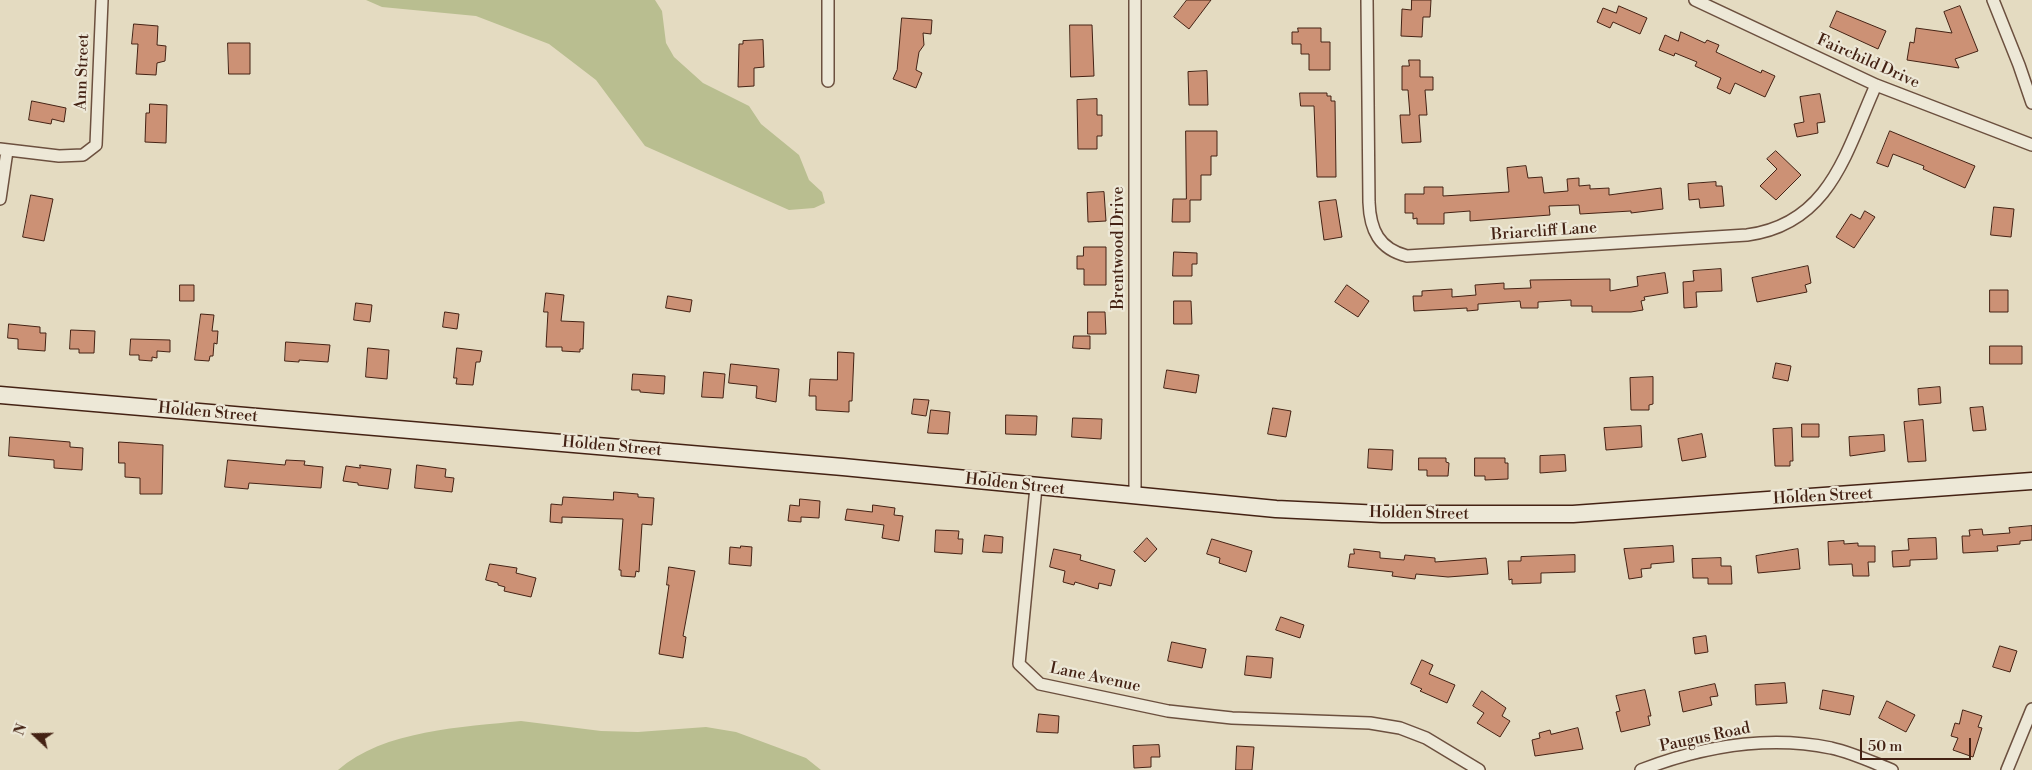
<!DOCTYPE html>
<style>
body{margin:0}
#map{position:relative;width:2032px;height:770px;overflow:hidden;background:#e4dbc1;font-family:"Libre Bodoni",serif}
canvas{display:block}
.north{position:absolute;left:10px;top:710px;width:50px;height:50px;-webkit-text-stroke:4px #ede8d7;paint-order:stroke;rotate:291deg;font-size:14px;font-weight:700;line-height:20px;text-align:center;color:#442214}
.north::after{content:'';display:block;margin:auto;width:18px;height:22px;background:#442214;clip-path:polygon(50% 0,100% 100%,50% 72%,0 100%)}
.scale{position:absolute;left:1860px;top:738px;width:111px;height:22px;box-sizing:border-box;border:2px solid #442214;border-top:0;padding-left:6px;font-size:15px;line-height:18px;white-space:nowrap;color:#442214;-webkit-text-stroke:4px #ede8d7;paint-order:stroke}
</style>
<div id="map">
<canvas width="2032" height="770"></canvas>
<div class="north">N</div>
<div class="scale">50 m</div>
</div>
<script>
const context = document.querySelector('canvas').getContext('2d');
context.lineJoin = 'round';
function fill(path, color) { context.fillStyle = color; context.fill(path, 'evenodd'); }
function strokePath(path, color, width, dash) { context.strokeStyle = color; context.lineWidth = width; context.lineCap = dash ? 'butt' : 'round'; context.setLineDash(dash || []); context.stroke(path); }
function write(font, color, halo, rows, align = 'center') {
  context.font = font + ' "Libre Bodoni",serif'; context.lineWidth = 4.5; context.setLineDash([]); context.textBaseline = 'middle'; context.strokeStyle = halo; context.fillStyle = color; for (const [text, x, y, turn = 0] of rows) {
    context.save(); context.translate(x, y); context.rotate((+turn || 0) * Math.PI / 180); context.textAlign = isNaN(turn) ? turn : align; if (halo) context.strokeText(text, 0, 0); context.fillText(text, 0, 0); context.restore();
  }
}
const green = new Path2D(`
 M366 0H655L662 11 666 43 674 57 703 83 749 106 761 124 799 155 809 180 822 192 825 203 814 208 789 210 645 146 596 80 549 44 476 16 382 7Z
 M521 721 601 731 638 732 706 727 736 732 806 758 821 770H338C383 730 464 727 521 721Z`);
const building = new Path2D(`
 M1187 0H1211L1189 29 1174 17Z
 M1412 0H1431L1430 17H1423L1422 37 1401 36 1402 9 1411 10Z
 M1619 6 1647 18 1640 34 1613 22 1610 28 1597 22 1603 8 1616 13Z
 M1960 6 1978 51 1955 59 1959 68 1907 60 1910 42 1914 43 1916 28 1952 33 1944 12Z
 M1837 11 1886 31 1878 49 1830 27Z
 M902 18 932 20 931 34 923 33 924 45 919 52 916 70 922 73 916 88 893 79 897 70Z
 M134 24 158 26 157 45 166 46 165 61 157 63 156 75 136 74 138 44H132Z
 M1070 25H1092L1094 76 1071 77Z
 M1298 28H1321V42H1330V70H1309V54H1301V44H1292V32H1298Z
 M1681 32 1705 43 1707 40 1719 45 1716 52 1761 73 1762 70 1775 76 1765 97 1735 83 1730 94 1717 88 1721 78 1695 66 1697 62 1675 53 1674 56 1659 50 1665 35 1678 41Z
 M763 40 764 67 754 68V86L738 87 739 44H743V41Z
 M228 43H250V74H229Z
 M1409 60H1420V77H1433V90H1425L1427 115H1419L1421 142 1402 143 1400 115H1410L1408 90H1402V66H1409Z
 M1207 71 1208 105H1189L1188 72Z
 M1300 93H1327V96H1331V101H1335L1336 177H1317L1314 106H1301Z
 M1820 94 1825 122 1817 123 1818 133 1797 137 1794 124 1804 122 1800 97Z
 M1097 99V115H1102V136H1097V149H1078L1077 100Z
 M32 101 66 108 64 122 52 119 51 124 29 120Z
 M150 104 167 105 166 143 145 142 146 113H149Z
 M1186 131H1217V156H1211V175H1201V200H1190V222H1172L1173 199H1186Z
 M1890 131 1975 166 1965 188 1923 169 1924 166 1893 154 1888 167 1877 163Z
 M1776 151 1801 175 1776 200 1760 186 1777 169 1767 159Z
 M1526 166 1528 178 1542 177 1544 193 1568 191 1567 179 1579 178V186L1590 185V189L1609 188V195L1661 188 1663 209 1631 213V211L1580 214 1579 205 1549 206 1550 215 1470 221V211L1444 213V224H1417V218L1413 219V213H1405V194H1424V187H1443V196L1509 192 1507 168Z
 M1716 182V186H1722L1724 206 1700 208 1699 199 1689 200 1688 184Z
 M1104 192 1106 221 1088 222 1087 193Z
 M31 195 53 199 44 241 23 237Z
 M1336 200 1342 237 1324 240 1319 202Z
 M1994 207 2014 209 2011 237 1991 235Z
 M1865 211 1875 217 1854 248 1836 237 1851 214 1860 219Z
 M1084 247H1106V285H1084V269H1077V256H1083Z
 M1174 252 1197 253V264H1192V276H1173Z
 M1808 266 1811 283 1805 285 1807 292 1757 302 1752 278Z
 M1721 269 1722 291 1696 292 1697 307 1684 308 1683 282 1694 281 1693 271Z
 M1665 273 1668 293 1644 297 1645 300 1641 301 1643 310 1631 312H1592V306H1571V300L1538 302V308H1521L1520 301 1478 304V310L1467 311V308L1414 311 1413 296H1422V291L1452 289V297L1476 295 1475 285 1504 283V289L1531 288 1530 280 1610 279V291L1638 286 1637 277Z
 M180 285H194V301H180Z
 M1347 285 1369 301 1358 317 1335 302Z
 M1990 290H2008V312H1990Z
 M546 293 564 295 561 321 584 322 583 349H580V352L562 351V347H546L548 312H544Z
 M668 296 692 300 690 312 666 308Z
 M1174 301H1191L1192 324H1174Z
 M356 303 372 305 370 322 354 320Z
 M445 312 459 314 457 329 443 327Z
 M1088 312H1105L1106 334H1088Z
 M201 314 214 315 212 331H218L217 344 214 343 213 356H210L209 361 195 360Z
 M9 324 40 327V333H46L45 351 18 349V339L8 338Z
 M71 330 95 331 94 353H79V349H70Z
 M1074 336H1090V349L1073 348Z
 M131 339 170 340V352L157 351V358L152 357V361L139 360V355H130Z
 M286 342 330 345 328 362 299 360V362L285 361Z
 M1990 346H2022V364H1990Z
 M368 348 389 350 387 379 366 377Z
 M457 348 482 351 480 362H476L473 385 456 384 457 378H454Z
 M838 352 854 353 852 401H849V412L816 410V396H809L810 379 837 380Z
 M1776 363 1791 366 1788 381 1773 378Z
 M731 364 779 369 776 402 756 398 757 386 729 383Z
 M1167 370 1199 375 1196 393 1164 388Z
 M704 372 725 374 723 398 702 397Z
 M633 374 665 376 664 394 640 392V390H632Z
 M1653 377V404L1649 405V410H1631L1630 378Z
 M1940 387 1941 403 1919 405 1918 389Z
 M914 399 929 400 926 416 912 414Z
 M1983 407 1986 430 1973 431 1970 408Z
 M1273 408 1291 411 1286 437 1268 434Z
 M931 410 950 412 948 434 928 433Z
 M1006 415 1037 416 1036 435 1006 434Z
 M1073 418 1102 419 1101 439 1072 437Z
 M1923 420 1926 461 1908 462 1904 422Z
 M1802 424H1819V437H1802Z
 M1641 426 1642 447 1606 450 1604 428Z
 M1792 428 1793 461H1790V466H1775L1773 429Z
 M1702 434 1706 457 1682 461 1678 439Z
 M1884 435 1885 451 1850 456 1849 437Z
 M10 437 70 442V447L83 448 82 470 54 468V460L9 456Z
 M119 442 163 445 162 494H140V478L125 477V463H119Z
 M1369 449 1393 450 1392 470 1368 468Z
 M1565 455 1566 471 1540 473V456Z
 M1419 458H1446V462L1449 463 1448 476H1427V470H1419Z
 M1475 458H1505V463H1508V479L1485 480V476H1475Z
 M228 460 285 465 286 460 305 461 304 465 323 467 321 488 249 483 248 489 225 487Z
 M360 465 391 469 388 489 358 485V483L343 481 346 466 360 468Z
 M417 465 446 469 445 477 454 478 452 492 415 488Z
 M614 492 638 494V497L654 498 652 525 642 524 639 572 636 571 635 577 621 576V570H619L623 519 562 517V523L550 522 551 504 562 505 563 497 613 500Z
 M800 499 820 501 819 518 801 517V522L788 521 790 505 799 506Z
 M873 505 895 508 894 515 903 516 899 541 882 538 884 525 845 520 847 509 872 512Z
 M2032 526V540L2020 541V544L1997 546 1998 551 1963 553 1962 536H1970L1969 530 1982 529 1983 535 2010 533 2009 528Z
 M936 530 959 531 958 539H963L962 554 935 552Z
 M985 535 1003 537 1002 553 983 552Z
 M1147 538 1157 549 1145 562 1134 552Z
 M1936 538 1937 559 1910 560V566L1893 567 1892 551 1909 550 1908 539Z
 M1212 539 1252 551 1246 572 1219 563 1220 558 1207 554Z
 M1844 541V544L1858 543V546H1875V562H1868L1869 576H1853L1852 564 1829 565 1828 542Z
 M741 546 752 547 751 566 729 564 730 547 740 548Z
 M1673 546 1674 562 1651 564V568L1641 569 1642 577 1629 579 1624 549Z
 M1054 549 1081 555 1080 560 1115 570 1111 586 1099 583 1098 589 1075 582 1074 585 1063 582 1065 571 1050 567Z
 M1354 549 1380 552V558L1404 560 1405 555 1435 558V562L1486 558 1488 574 1448 577 1416 574 1415 579 1392 576 1393 572 1348 567 1350 554H1354Z
 M1798 549 1800 569 1758 573 1756 556Z
 M1575 555V572L1541 573V583L1512 584V579L1509 580 1508 561H1521V557Z
 M1721 558V566H1731L1732 584H1708V578H1693L1692 559Z
 M490 564 517 568 516 573 536 578 531 597 504 591 505 587 498 585V583L486 580Z
 M669 567 695 571 683 636 686 637 683 658 659 654 669 585H667Z
 M1281 617 1304 625 1300 638 1276 630Z
 M1706 636 1708 652 1695 654 1693 638Z
 M1172 642 1206 649 1202 668 1168 661Z
 M2000 646 2017 651 2010 672 1993 667Z
 M1247 656 1273 658 1271 678 1245 675Z
 M1422 660 1433 665 1429 674 1455 685 1447 703 1420 691 1422 689 1411 684Z
 M1785 683 1787 703 1756 705 1755 685Z
 M1715 684 1718 696 1710 697 1712 705 1683 712 1679 692Z
 M1645 690 1651 716H1648L1650 725 1621 732 1616 712 1620 711 1616 696Z
 M1823 690 1854 696 1850 715 1820 709Z
 M1482 691 1506 708 1502 716 1510 721 1500 737 1477 723 1484 713 1473 706Z
 M1887 701 1915 715 1906 732 1879 718Z
 M1963 710 1982 716 1978 727 1982 728 1973 757 1953 750 1958 738 1951 736 1955 723 1959 724Z
 M1039 714 1059 716 1058 733 1037 732Z
 M1578 728 1583 749 1535 756 1532 740 1540 738 1539 733 1550 730 1551 734Z
 M1159 745 1160 757H1151V767L1134 768 1133 746Z
 M1237 746 1254 747 1252 770H1236Z`);
const street = new Path2D(`
 M1367 0 1369 202C1370 230 1379 249 1407 256L1747 235C1830 224 1846 152 1876 85
 M1695 0 1876 85 2032 145
 M1993 0 2019 65 2032 103
 M828 81V0
 M0 149 59 156 83 155 96 145 102 0
 M0 199 7 151
 M1036 487 1019 664 1040 684 1168 711 1232 718 1370 723 1400 728 1426 738 1479 770
 M1135 496V0
 M1641 770C1701 747 1767 735 1831 748 1853 753 1872 762 1892 770
 M2007 770 2032 709`);
const secondary = new Path2D(`
 M0 395 843 467 1276 509 1382 514H1573L2032 481`);
const streetNames = [
 ["Fairchild Drive",1868,62,24],
 ["Ann Street",83,72,-88],
 ["Briarcliff Lane",1544,232,-4],
 ["Brentwood Drive",1119,248,-90],
 ["Holden Street",208,413,5],
 ["Holden Street",612,447,5],
 ["Holden Street",1015,485,6],
 ["Holden Street",1823,497,-3],
 ["Holden Street",1419,514,1],
 ["Lane Avenue",1095,678,12],
 ["Paugus Road",1705,738,-12]
];
fill(green, '#b9be90');
fill(building, '#cc9175');
strokePath(building, '#442214', 1);
strokePath(street, '#6c503f', 14);
strokePath(secondary, '#442214', 19);
strokePath(street, '#ede8d7', 11);
strokePath(secondary, '#ede8d7', 16);
write('16px', '#442214', '#ede8d7', streetNames);
</script>
